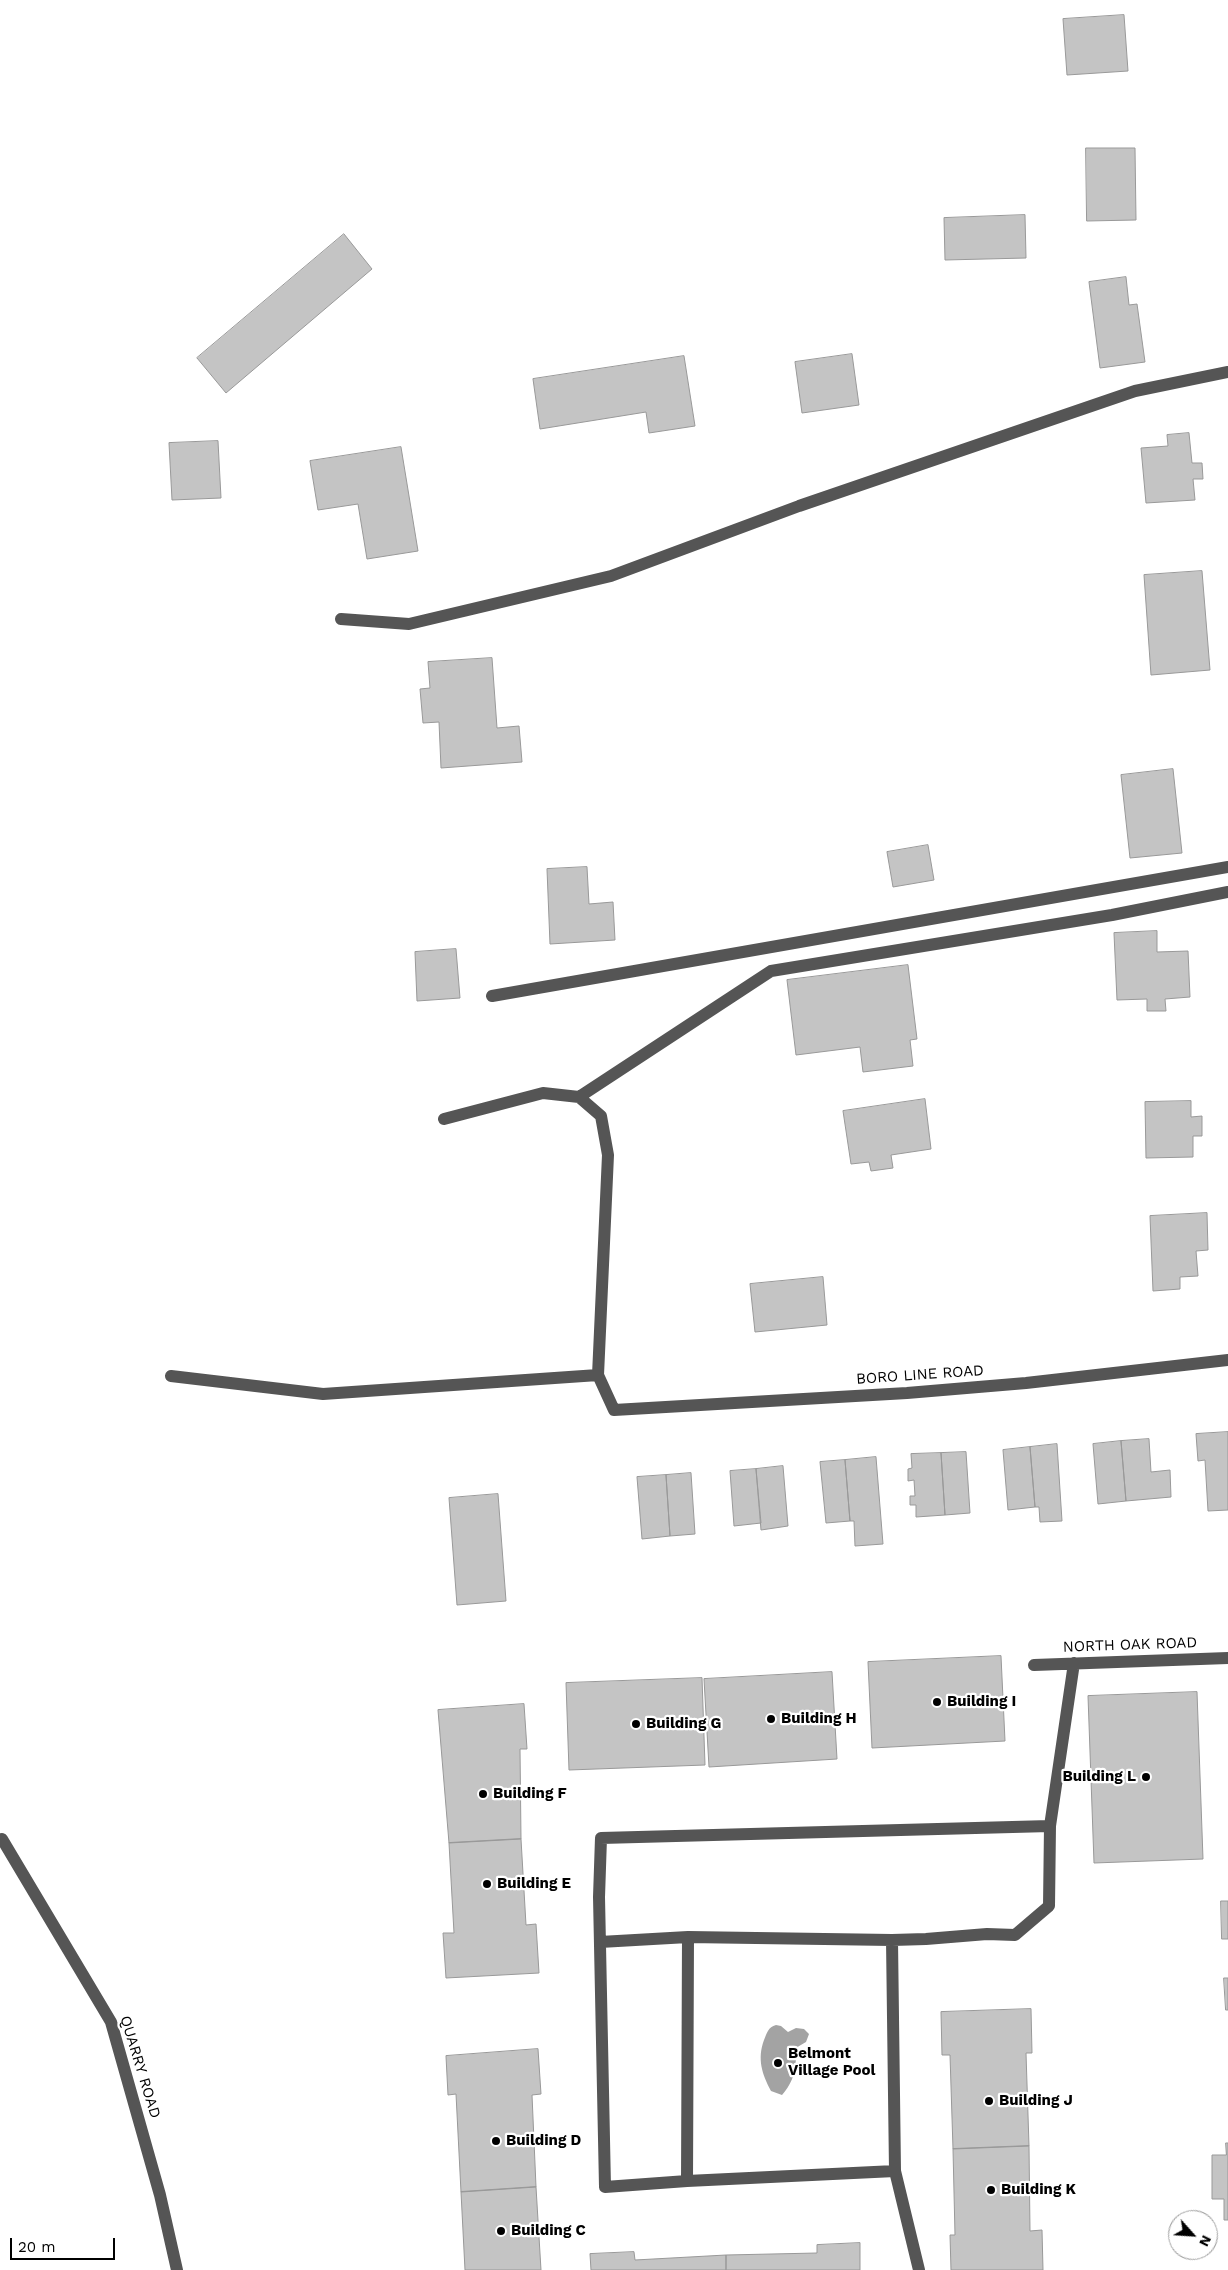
<!DOCTYPE html>
<style>
body{margin:0}
#map{position:relative;width:1228px;height:2270px;overflow:hidden;background:#fff;font-family:"Work Sans",sans-serif}
canvas{display:block}
.north{position:absolute;left:1168px;top:2210px;width:50px;height:50px;box-sizing:border-box;background:#fff;border:1px solid #999;border-radius:50%;rotate:116deg;font-size:14px;font-weight:700;line-height:20px;text-align:center;color:#000}
.north::after{content:'';display:block;margin:auto;width:18px;height:22px;background:#000;clip-path:polygon(50% 0,100% 100%,50% 72%,0 100%)}
.scale{position:absolute;left:10px;top:2238px;width:105px;height:22px;box-sizing:border-box;border:2px solid #000;border-top:0;padding-left:6px;font-size:15px;line-height:18px;white-space:nowrap;color:#000;-webkit-text-stroke:4px #fff;paint-order:stroke}
</style>
<div id="map">
<canvas width="1228" height="2270"></canvas>
<div class="north">N</div>
<div class="scale">20 m</div>
</div>
<script>
const context = document.querySelector('canvas').getContext('2d');
context.lineJoin = 'round';
function fill(path, color) { context.fillStyle = color; context.fill(path, 'evenodd'); }
function strokePath(path, color, width, dash) { context.strokeStyle = color; context.lineWidth = width; context.lineCap = dash ? 'butt' : 'round'; context.setLineDash(dash || []); context.stroke(path); }
function write(font, color, halo, rows, align = 'center') {
  context.font = font + ' "Work Sans",sans-serif'; context.lineWidth = 4.5; context.setLineDash([]); context.textBaseline = 'middle'; context.strokeStyle = halo; context.fillStyle = color; for (const [text, x, y, turn = 0] of rows) {
    context.save(); context.translate(x, y); context.rotate((+turn || 0) * Math.PI / 180); context.textAlign = isNaN(turn) ? turn : align; if (halo) context.strokeText(text, 0, 0); context.fillText(text, 0, 0); context.restore();
  }
}
const water = new Path2D(`
 M776 2025 781 2026 788 2032 796 2028 804 2029 809 2034 806 2042 794 2049C799 2065 793 2083 782 2095L771 2091C762 2074 757 2059 764 2040 767 2033 768 2027 776 2025Z`);
const building = new Path2D(`
 M1124 15 1128 71 1067 75 1063 19Z
 M1086 148H1135L1136 220 1087 221Z
 M1025 215 1026 258 945 260 944 218Z
 M344 234 372 269 226 393 197 358Z
 M1126 277 1129 305 1137 304 1145 362 1100 368 1089 282Z
 M852 354 859 405 802 413 795 362Z
 M684 356 695 426 649 433 646 412 540 429 533 379Z
 M1189 433 1192 463H1202L1203 479H1193L1195 500 1146 503 1141 448 1168 446 1167 435Z
 M218 441 221 498 172 500 169 443Z
 M401 447 418 551 367 559 358 504 318 510 310 461Z
 M1202 571 1210 670 1151 675 1144 575Z
 M492 658 497 728 519 726 522 762 441 768 439 722 423 723 420 689 430 688 428 662Z
 M1173 769 1182 853 1130 858 1121 775Z
 M928 845 934 880 893 887 887 852Z
 M587 867 589 904 613 902 615 940 550 944 547 869Z
 M1157 931V952L1188 951 1190 997 1165 999 1166 1011H1147V999L1117 1000 1114 933Z
 M456 949 460 998 417 1001 415 952Z
 M908 965 917 1039 910 1040 913 1066 863 1072 860 1047 796 1055 787 980Z
 M925 1099 931 1149 891 1155 893 1168 871 1171 869 1162 851 1164 843 1111Z
 M1191 1101V1117L1202 1116V1136H1193V1157L1146 1158 1145 1102Z
 M1207 1213 1208 1250 1196 1251 1198 1276 1180 1277V1289L1153 1291 1150 1216Z
 M823 1277 827 1325 755 1332 750 1284Z
 M1228 1432V1510L1208 1511 1205 1460 1198 1461 1196 1434Z
 M1149 1439 1151 1472 1170 1470 1171 1497 1126 1501 1121 1441Z
 M1121 1441 1126 1501 1098 1504 1093 1444Z
 M1057 1444 1062 1521 1040 1522 1039 1507H1035L1030 1447Z
 M1030 1447 1035 1507 1008 1510 1003 1450Z
 M966 1452 970 1513 945 1515 941 1453Z
 M941 1453 945 1515 916 1517V1505H910V1496H915L914 1480 908 1481V1469L912 1468 911 1454Z
 M876 1457 883 1544 855 1546 854 1521H850L845 1460Z
 M845 1460 850 1521 826 1523 820 1462Z
 M783 1466 788 1526 761 1530 756 1469Z
 M756 1469 761 1523 734 1526 730 1471Z
 M691 1473 695 1534 670 1536 666 1475Z
 M666 1475 670 1536 642 1539 637 1477Z
 M498 1494 506 1601 457 1605 449 1498Z
 M1001 1656 1005 1741 872 1748 868 1662Z
 M832 1672 837 1759 709 1767 704 1679Z
 M702 1678 705 1765 569 1770 566 1683Z
 M1197 1692 1203 1859 1094 1863 1088 1696Z
 M524 1704 527 1749H520L521 1839 449 1843 438 1710Z
 M521 1839 526 1925 536 1924 539 1973 446 1978 443 1933H454L449 1843Z
 M1221 1901H1228V1939H1222Z
 M1224 1978H1228V2010H1226Z
 M1031 2009 1032 2053H1026L1029 2146 953 2149 950 2055H942L941 2012Z
 M538 2049 541 2094 532 2095 536 2187 461 2192 456 2094 448 2095 446 2056Z
 M1226 2143H1228V2220H1224V2199H1212V2155H1226Z
 M1029 2146 1030 2231 1042 2230 1043 2270H951L950 2235H955L953 2149Z
 M536 2187 541 2270H465L461 2192Z
 M860 2243V2270H726V2255L817 2253V2245Z
 M634 2252 635 2260 726 2255V2270H591L590 2254Z`);
const minor = new Path2D(`
 M341 619 409 624 611 576 799 506 1135 391 1228 372
 M492 996 1228 867
 M579 1097 771 971 1112 915 1228 892
 M444 1119 543 1093 579 1097 601 1116 608 1155 598 1375 614 1410 907 1393 1026 1383 1228 1360
 M171 1376 323 1394 598 1375
 M1034 1665 1228 1658
 M2 1839 111 2022 160 2195 177 2270
 M892 1940 895 2171 919 2270
 M600 1942 688 1937 892 1940 926 1939 987 1934 1015 1935 1049 1906 1050 1826 1074 1663
 M895 2171 687 2181 605 2187 599 1897 601 1838 1050 1826
 M687 2181 688 1937`);
const markers = [
 [937,1702,5,"#000"],
 [771,1719,5,"#000"],
 [636,1724,5,"#000"],
 [1146,1777,5,"#000"],
 [483,1794,5,"#000"],
 [487,1884,5,"#000"],
 [778,2063,5,"#000"],
 [989,2101,5,"#000"],
 [496,2141,5,"#000"],
 [991,2190,5,"#000"],
 [501,2231,5,"#000"]
];
const streetNames = [
 ["BORO LINE ROAD",920,1375,-4],
 ["NORTH OAK ROAD",1130,1645,-2],
 ["QUARRY ROAD",140,2067,73]
];
const poiNames = [
 ["Building I",947,1702],
 ["Building H",781,1719],
 ["Building G",646,1724],
 ["Building L",1136,1777,"right"],
 ["Building F",493,1794],
 ["Building E",497,1884],
 ["Belmont",788,2054],
 ["Village Pool",788,2071],
 ["Building J",999,2101],
 ["Building D",506,2141],
 ["Building K",1001,2190],
 ["Building C",511,2231]
];
fill(water, '#a3a3a3');
fill(building, '#c4c4c4');
strokePath(building, '#999', 1);
strokePath(minor, '#555', 12);
for (const [x, y, r, color] of markers) { const dot = new Path2D(); dot.arc(x, y, r, 0, 2 * Math.PI); context.fillStyle = color; context.fill(dot); strokePath(dot, '#fff', 2); }
write('15px', '#000', '#fff', streetNames);
write('bold 15px', '#000', '#fff', poiNames, 'left');
</script>
